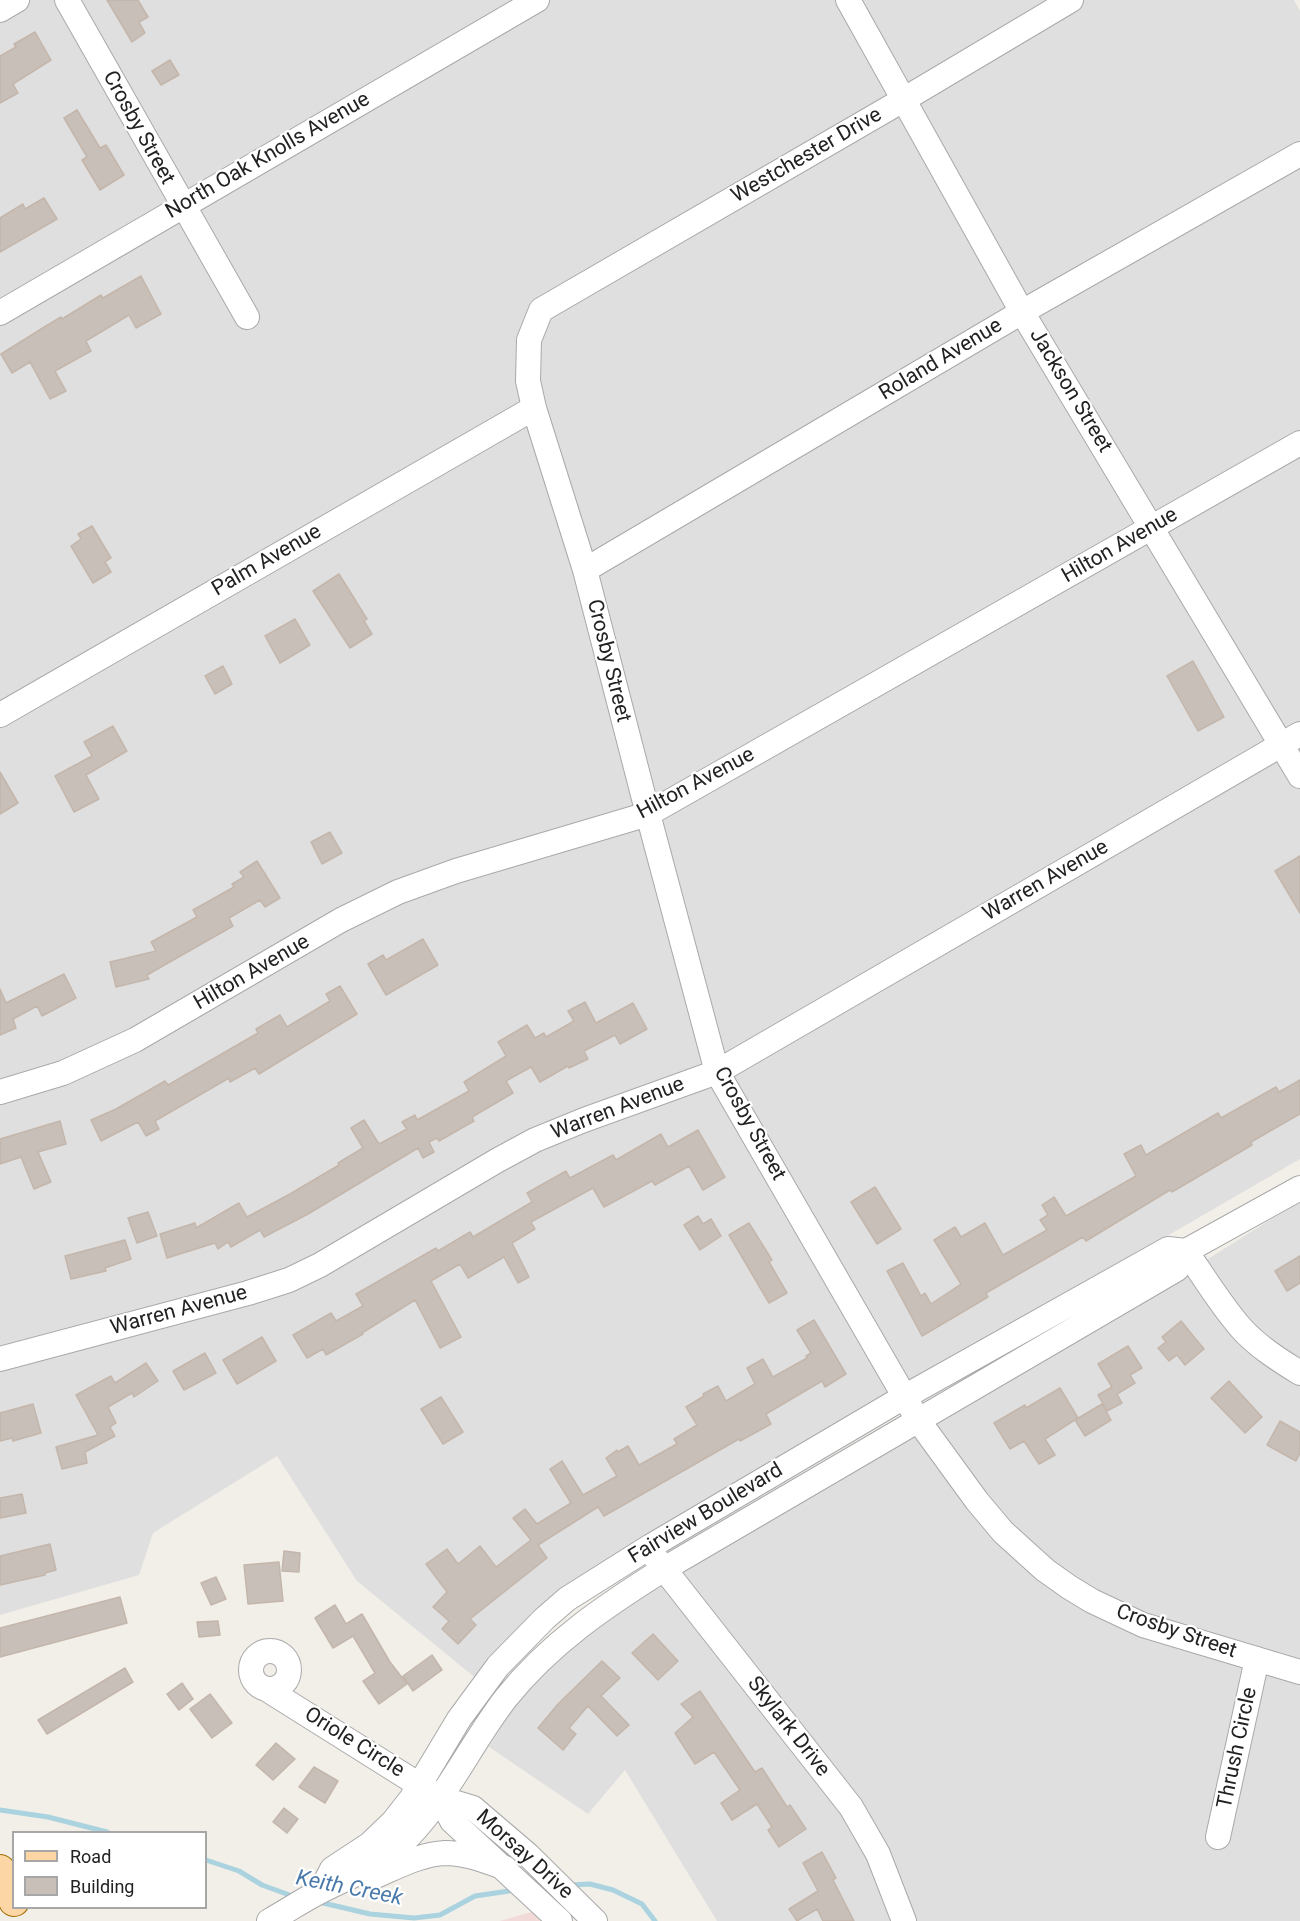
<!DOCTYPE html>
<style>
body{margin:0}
#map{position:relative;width:1300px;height:1921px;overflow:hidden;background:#f2efe9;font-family:Roboto,sans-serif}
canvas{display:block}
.legend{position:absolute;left:12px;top:1831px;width:195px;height:78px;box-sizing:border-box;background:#fff;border:2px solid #a7a7a7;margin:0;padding:8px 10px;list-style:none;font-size:18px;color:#222}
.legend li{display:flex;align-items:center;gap:12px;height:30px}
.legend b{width:30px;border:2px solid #a7a7a7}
</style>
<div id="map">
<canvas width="1300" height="1921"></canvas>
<ul class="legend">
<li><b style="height:8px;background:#fcd6a4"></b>Road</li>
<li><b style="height:16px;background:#c7bfb8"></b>Building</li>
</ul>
</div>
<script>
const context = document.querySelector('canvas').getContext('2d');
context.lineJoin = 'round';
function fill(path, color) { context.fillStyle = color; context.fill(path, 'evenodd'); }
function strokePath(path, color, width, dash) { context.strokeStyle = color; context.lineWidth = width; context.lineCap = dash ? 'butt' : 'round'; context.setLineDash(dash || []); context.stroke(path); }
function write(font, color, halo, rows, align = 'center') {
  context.font = font + ' Roboto,sans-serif'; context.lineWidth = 4.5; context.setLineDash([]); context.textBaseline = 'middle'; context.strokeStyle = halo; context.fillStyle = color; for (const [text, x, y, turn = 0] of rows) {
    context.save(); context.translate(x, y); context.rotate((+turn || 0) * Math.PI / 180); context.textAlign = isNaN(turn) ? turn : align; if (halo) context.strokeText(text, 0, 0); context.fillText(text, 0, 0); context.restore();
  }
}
const residential = new Path2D(`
 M0 0H1294L1300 11V1159L927 1375 585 1579 478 1680 357 1581 277 1456 153 1533 139 1575 0 1615Z
 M1300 1201V1921H717L625 1770 588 1814 489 1747 523 1692 583 1629 1181 1276Z`);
const commercial = new Path2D(`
 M538 1910 552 1921H500Z`);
const stream = new Path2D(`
 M0 1810 48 1817 107 1832
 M206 1860 239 1871 262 1885 295 1897
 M570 1885 590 1884 613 1890 642 1904 655 1921
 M319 1902 370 1914 414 1918 440 1915 475 1896 516 1890`);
const building = new Path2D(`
 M107 0H138L148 17 139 22 145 33 132 42Z
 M35 32 51 60 13 84 18 93 0 103V56L16 47 14 44Z
 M170 60 179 75 161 85 152 71Z
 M77 110 100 148 106 145 124 175 100 190 82 160 87 157 64 118Z
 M44 198 57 219 0 252V218L23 204 25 209Z
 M141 276 161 314 136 328 129 315 86 341 91 351 55 371 66 391 50 399 30 362 12 373 1 354 46 326 61 317 62 319 101 295 103 298Z
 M92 526 111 558 105 562 111 572 93 583 71 546 81 539 78 534Z
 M339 574 367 619 364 621 372 634 350 648 313 591Z
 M295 619 310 645 280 663 265 636Z
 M1193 661 1224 717 1198 731 1167 676Z
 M223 666 232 684 215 694 205 676Z
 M113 726 127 751 86 775 99 799 74 812 55 776 92 756 84 742Z
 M0 772 18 803 0 814Z
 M330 832 342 853 322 864 311 842Z
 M1300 856V913L1275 871Z
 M257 861 280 898 265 907 260 900 229 918 233 926 147 975 149 979 116 987 110 962 156 951 151 942 197 917 193 910 234 887 232 884 244 877 240 872Z
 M423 939 438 965 386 995 368 964 383 955 386 960Z
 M64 974 76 998 42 1016 37 1006 13 1019 16 1028 0 1035V989L6 1003Z
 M340 986 357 1014 259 1074 255 1068 230 1082 229 1078 155 1121 159 1129 146 1136 138 1122 101 1141 91 1120 116 1109 165 1081 168 1085 258 1033 256 1029 280 1015 287 1027 330 1001 326 994Z
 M585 1002 596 1023 633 1003 647 1029 620 1044 615 1035 584 1051 588 1059 569 1068 568 1066 540 1082 531 1067 506 1081 513 1093 472 1117 474 1121 439 1141 437 1138 429 1142 434 1152 423 1158 418 1148 308 1214 264 1237 260 1230 231 1247 228 1242 218 1249 215 1243 167 1258 160 1234 195 1223 196 1228 239 1203 247 1217 290 1194 339 1165 338 1163 363 1148 351 1128 364 1120 379 1144 407 1129 402 1122 415 1115 417 1120 469 1091 464 1082 506 1056 498 1042 527 1025 535 1038 544 1033 546 1037 574 1021 568 1011Z
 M1300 1080V1114L1251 1142 1252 1145 1172 1192 1170 1190 1086 1241 1083 1237 986 1293 988 1297 922 1336 887 1271 903 1263 921 1296 925 1293 931 1304 961 1284 934 1240 955 1227 961 1237 985 1223 1003 1255 1047 1230 1040 1220 1048 1215 1042 1205 1054 1197 1066 1216 1136 1176 1124 1154 1141 1145 1146 1155 1218 1113 1221 1118 1276 1087 1279 1092Z
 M60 1121 66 1144 38 1152 51 1182 34 1189 21 1157 0 1164V1139Z
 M698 1130 725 1177 703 1190 689 1166 655 1185 652 1181 604 1207 593 1188 531 1222 535 1229 512 1243 529 1277 518 1283 504 1257 468 1278 460 1264 431 1281 461 1337 440 1348 415 1300 362 1333 363 1334 326 1355 323 1349 307 1358 293 1335 331 1313 336 1321 363 1306 356 1294 436 1248 438 1251 470 1232 473 1237 532 1202 527 1193 566 1171 570 1178 613 1155 616 1160 661 1134 668 1147Z
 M875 1187 901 1229 877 1244 851 1202Z
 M148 1212 157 1236 137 1243 128 1218Z
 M698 1216 703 1224 711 1219 721 1236 700 1250 684 1225Z
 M749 1223 772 1260 769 1262 787 1293 769 1303 729 1235Z
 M125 1240 131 1259 105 1268 106 1271 71 1279 65 1256Z
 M1300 1256V1283L1287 1291 1275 1271Z
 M814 1320 846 1374 825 1387 822 1381 766 1414 771 1424 740 1441 739 1439 604 1516 598 1507 538 1545 547 1558 470 1619 476 1625 458 1644 442 1629 449 1621 433 1607 447 1592 426 1564 447 1549 458 1564 480 1546 496 1567 531 1540 513 1518 525 1509 537 1524 571 1503 550 1469 562 1461 583 1495 617 1476 606 1458 617 1450 618 1452 628 1446 639 1465 677 1444 674 1439 697 1425 686 1407 704 1396 703 1394 718 1386 726 1401 755 1384 747 1368 763 1359 773 1377 807 1358 806 1356 811 1353 797 1330Z
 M1181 1321 1204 1349 1185 1365 1177 1355 1169 1361 1158 1348 1166 1342 1162 1337Z
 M262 1337 276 1361 237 1384 223 1360Z
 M1128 1346 1142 1368 1130 1375 1135 1383 1117 1394 1122 1403 1107 1411 1098 1395 1112 1387 1098 1364Z
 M205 1353 216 1373 184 1390 173 1371Z
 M146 1363 158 1381 134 1397 132 1393 108 1407 116 1423 110 1427 115 1436 85 1452 87 1463 62 1469 56 1447 98 1435 76 1395 111 1376 115 1383Z
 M1229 1381 1262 1417 1245 1433 1211 1398Z
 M1060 1388 1078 1418 1045 1439 1055 1455 1039 1464 1024 1441 1010 1449 994 1423 1025 1405 1026 1408Z
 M441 1397 463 1432 443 1444 421 1409Z
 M33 1404 41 1433 13 1441 12 1438 0 1441V1413Z
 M1102 1404 1111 1420 1085 1436 1075 1420Z
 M1280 1421 1300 1432V1453L1296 1461 1267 1445Z
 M22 1494 26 1513 0 1518V1498Z
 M50 1544 56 1570 45 1573V1575L0 1585V1556Z
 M284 1551 300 1553 299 1572 282 1571Z
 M279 1562 283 1601 248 1604 244 1565Z
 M216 1577 226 1599 211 1605 201 1583Z
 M120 1597 127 1623 0 1657V1628Z
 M335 1605 346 1624 362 1614 390 1662 407 1684 379 1704 363 1681 375 1673 353 1636 333 1648 315 1618Z
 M218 1621 220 1635 199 1637 197 1622Z
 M653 1634 678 1661 658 1680 632 1653Z
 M432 1655 442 1670 413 1691 403 1676Z
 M602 1661 620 1678 601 1696 629 1725 617 1736 588 1706 569 1728 576 1734 563 1750 538 1728 558 1704Z
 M125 1668 133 1682 47 1734 38 1720Z
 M182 1683 193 1699 179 1710 167 1694Z
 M700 1691 755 1772 762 1768 787 1807 790 1805 806 1829 779 1847 768 1830 772 1827 757 1804 732 1820 721 1803 740 1790 714 1752 695 1764 675 1733 693 1717 681 1704Z
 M210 1694 232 1723 212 1738 190 1709Z
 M276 1743 295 1759 273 1780 256 1765Z
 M314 1767 338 1781 325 1803 299 1787Z
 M284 1808 298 1819 287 1833 273 1822Z
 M822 1852 836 1878 833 1880 854 1921H823L817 1909 797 1921 789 1909 818 1891 803 1863Z`);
const minor = new Path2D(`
 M67 0 247 317
 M848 0 1022 312 1300 776
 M1071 0 903 100 541 310 529 340 528 381 534 408 585 570 648 814 717 1072 918 1420 977 1501 1003 1532 1045 1570 1069 1587 1092 1601 1143 1625 1300 1672
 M0 10 17 0
 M0 313 537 0
 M585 570 1022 312 1300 154
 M0 715 534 408
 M0 1092 63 1073 135 1040 341 920 398 892 456 871 648 814 1300 443
 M1186 1251C1204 1277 1220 1304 1241 1328 1257 1346 1279 1360 1300 1373
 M0 1359 248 1293 289 1280 320 1265 498 1160 535 1140 584 1120 717 1072 1300 734
 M654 1556 851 1807 878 1854 904 1921
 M251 1670a19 19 0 1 1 38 0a19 19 0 1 1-38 0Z
 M268 1690 440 1798 473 1808 528 1855 595 1921
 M440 1798 452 1821 560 1921
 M1218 1837 1257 1659
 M373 1877C395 1868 420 1854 445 1853 466 1853 486 1861 505 1868
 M321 1891 332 1869 370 1844 393 1822 411 1799 459 1719 498 1666 544 1619 567 1599 651 1546 904 1397 1168 1249 1186 1251
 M269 1921C287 1911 303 1900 321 1891 348 1877 372 1869 396 1849 443 1807 468 1747 506 1698 550 1643 605 1606 664 1569L1177 1269 1186 1251 1300 1188`);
const major = new Path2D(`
 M0 1870 14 1901`);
const streetNames = [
 ["Crosby Street",138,128,61],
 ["North Oak Knolls Avenue",268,156,-30],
 ["Westchester Drive",807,156,-30],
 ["Roland Avenue",941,360,-31],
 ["Jackson Street",1070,391,59],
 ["Hilton Avenue",1120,546,-30],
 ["Palm Avenue",267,561,-30],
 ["Crosby Street",608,661,76],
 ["Hilton Avenue",696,784,-28],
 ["Warren Avenue",1046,881,-30],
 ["Hilton Avenue",252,973,-30],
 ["Warren Avenue",618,1109,-21],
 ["Crosby Street",749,1124,61],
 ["Warren Avenue",179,1311,-15],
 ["Fairview Boulevard",706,1514,-31],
 ["Crosby Street",1176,1632,19],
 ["Skylark Drive",788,1727,52],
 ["Oriole Circle",354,1743,32],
 ["Thrush Circle",1238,1748,-78],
 ["Morsay Drive",524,1855,42]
];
const waterNames = [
 ["Keith Creek",349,1889,11]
];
fill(residential, '#e0dfdf');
fill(commercial, '#f2dad9');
strokePath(stream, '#aad3df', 5);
fill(building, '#c7bfb8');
strokePath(building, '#c4b6ab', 1.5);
strokePath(minor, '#a9a9a9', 26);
strokePath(major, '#a06b00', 32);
strokePath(minor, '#fff', 24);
strokePath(major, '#fcd6a4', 30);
write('21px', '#222', '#fff', streetNames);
write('italic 22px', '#4a7aab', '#fff', waterNames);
</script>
